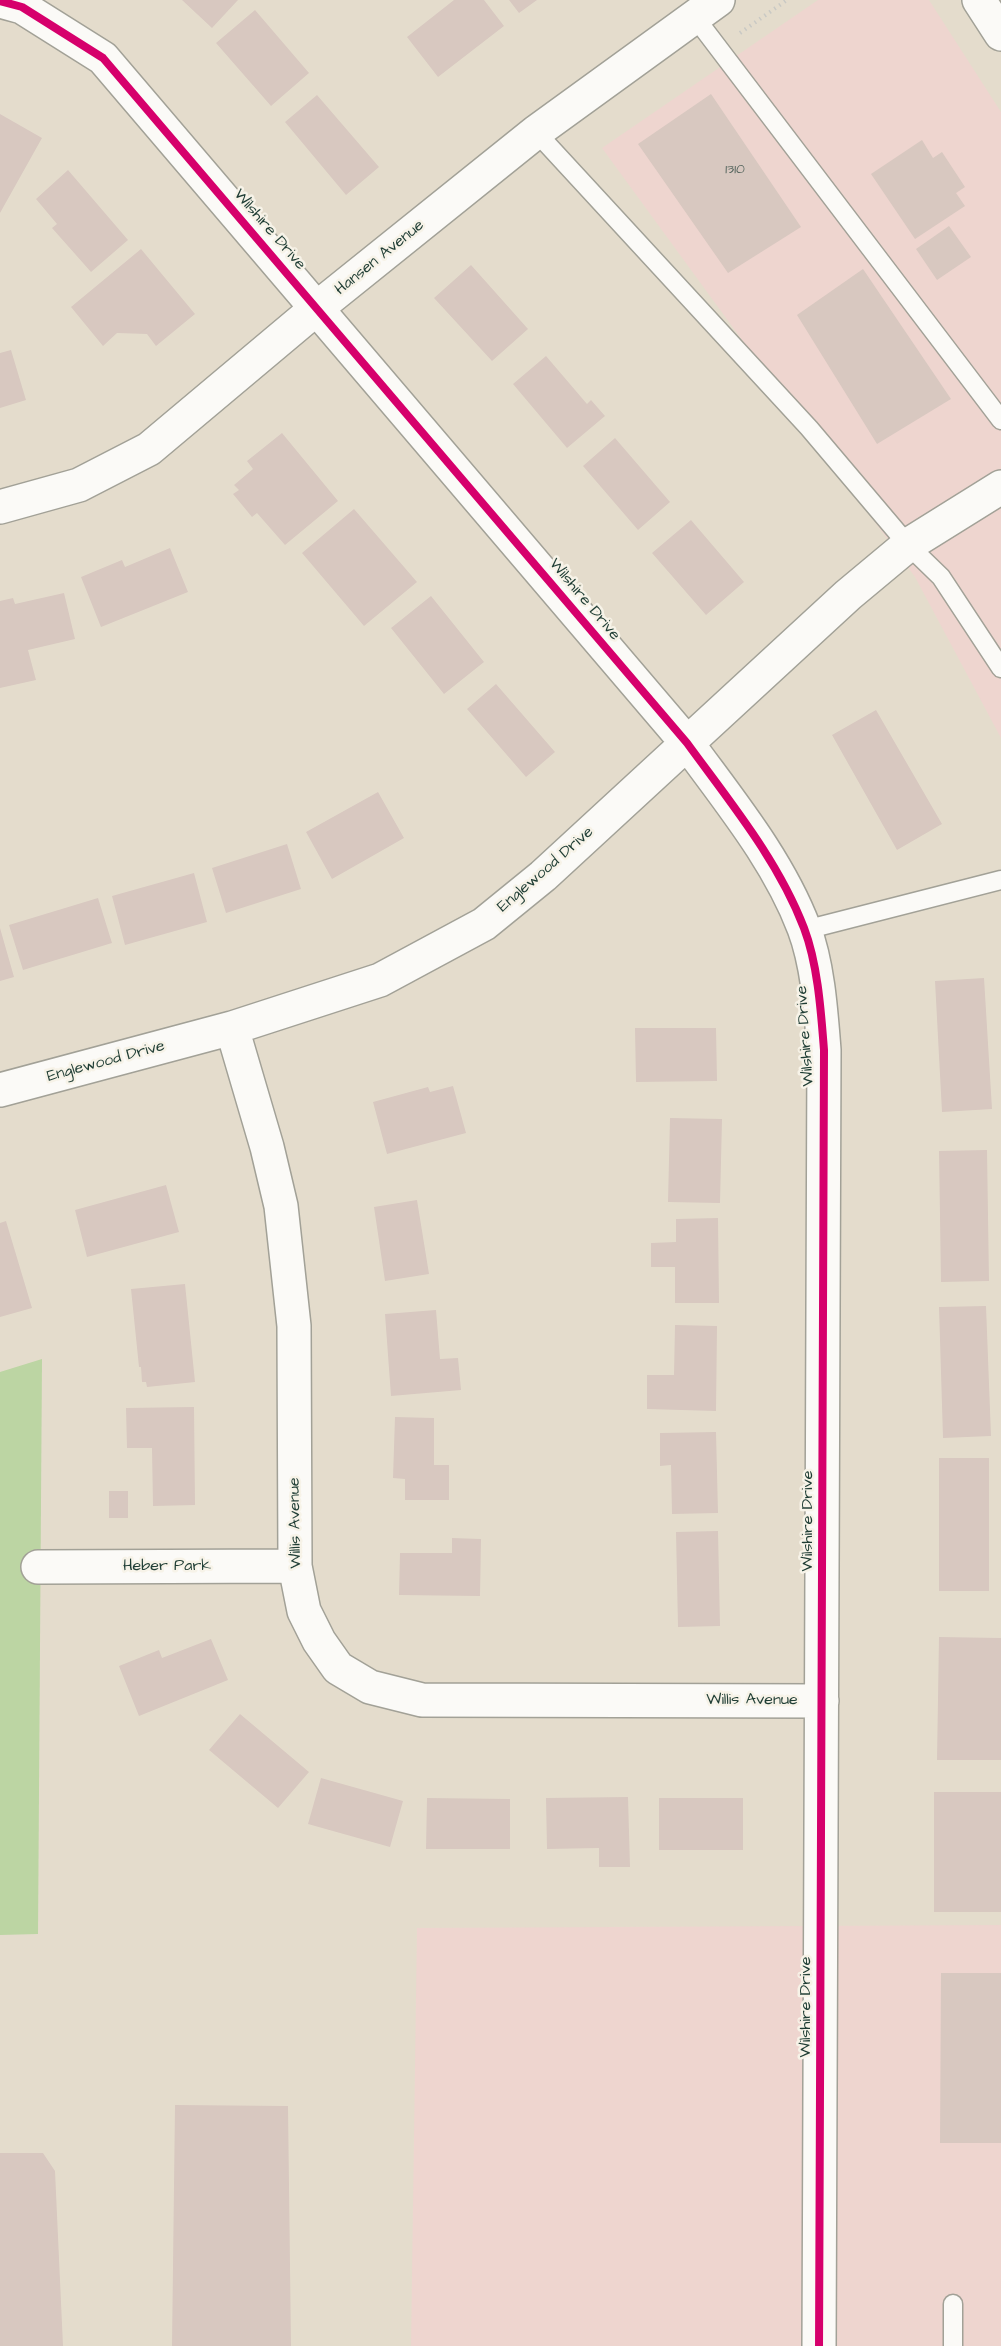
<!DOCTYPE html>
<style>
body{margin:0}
canvas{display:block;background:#e4dccc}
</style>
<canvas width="1001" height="2346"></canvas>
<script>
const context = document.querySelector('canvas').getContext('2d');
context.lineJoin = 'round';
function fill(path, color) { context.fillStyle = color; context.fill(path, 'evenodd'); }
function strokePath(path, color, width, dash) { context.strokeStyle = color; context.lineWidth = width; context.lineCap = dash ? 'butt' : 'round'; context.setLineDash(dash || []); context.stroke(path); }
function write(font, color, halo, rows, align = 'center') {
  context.font = font + ' "Architects Daughter",sans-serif'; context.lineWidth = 5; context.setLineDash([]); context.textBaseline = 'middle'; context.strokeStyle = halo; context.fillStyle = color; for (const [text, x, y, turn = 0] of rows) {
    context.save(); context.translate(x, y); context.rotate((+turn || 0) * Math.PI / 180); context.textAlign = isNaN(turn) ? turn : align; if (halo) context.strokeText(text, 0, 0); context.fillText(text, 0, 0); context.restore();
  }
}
const built = new Path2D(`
 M818 0H929L1001 112V738L915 577 602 148Z
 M1001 1925V2346H411L417 1928Z`);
const green = new Path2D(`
 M42 1359 38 1934 0 1935V1372Z`);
const building = new Path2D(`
 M182 0H238L212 28Z
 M454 0H484L504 26 438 77 407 37Z
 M509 0H537L519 13Z
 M255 10 309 73 271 106 216 43Z
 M711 94 801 227 728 273 638 144Z
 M317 95 379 167 346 195 285 122Z
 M0 114 42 138 0 213Z
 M922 140 933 158 942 152 965 187 956 193 965 206 915 239 871 174Z
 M68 170 128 240 91 272 52 228 57 224 36 199Z
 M949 226 971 257 937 280 916 249Z
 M141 249 195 314 156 346 147 334 117 333 103 346 71 307Z
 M471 265 528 329 492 361 434 298Z
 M863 269 951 399 877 444 797 315Z
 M11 350 26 400 0 408V353Z
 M546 356 587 404 591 400 605 416 567 448 513 384Z
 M282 433 338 501 285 545 257 513 252 517 233 494 239 490 234 485 253 469 247 461Z
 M615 438 670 502 638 530 583 466Z
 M354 509 417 582 364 626 302 553Z
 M691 520 744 582 706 615 652 553Z
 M170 548 188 592 101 627 81 577 122 560 125 567Z
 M64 593 75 639 28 650 36 680 0 688V601L13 598 15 604Z
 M431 596 484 662 444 694 391 628Z
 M496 684 555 752 526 777 467 709Z
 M876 710 942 824 897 850 832 735Z
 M378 792 404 838 332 879 306 832Z
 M287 844 301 889 226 913 212 868Z
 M194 873 207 922 125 945 112 896Z
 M98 898 112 943 23 970 9 925Z
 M0 928 14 977 0 981Z
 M984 978 992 1109 942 1112 935 981Z
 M635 1028H716L717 1081 636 1082Z
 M453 1086 466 1133 387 1154 373 1102 428 1087 430 1092Z
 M670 1118 722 1119 720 1203 668 1202Z
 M987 1150 989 1281 941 1282 939 1151Z
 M166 1185 179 1232 87 1257 75 1210Z
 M417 1200 429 1274 385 1281 374 1207Z
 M718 1218 719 1303H675V1267H651V1243L676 1242V1219Z
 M6 1221 32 1308 0 1317V1223Z
 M185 1284 195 1382 147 1387 146 1382H142L141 1367H139L131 1289Z
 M986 1306 991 1436 943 1438 939 1307Z
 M436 1310 440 1359 458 1358 461 1390 391 1396 385 1314Z
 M675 1325 717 1326 716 1411 647 1409V1375H674Z
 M194 1407 195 1505 153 1506 152 1448H127L126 1408Z
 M395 1417 434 1418V1465H449V1500H405V1479L393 1478Z
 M716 1432 718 1513 672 1514 671 1465 660 1466V1433Z
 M939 1458H989V1591H939Z
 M109 1491H128V1518H109Z
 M718 1531 720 1626 678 1627 676 1532Z
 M452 1538 481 1539 480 1596 399 1595 400 1553H452Z
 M939 1637 1001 1638V1760H937Z
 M211 1639 228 1680 139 1716 119 1666 159 1650 162 1658Z
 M240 1714 309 1772 278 1808 209 1750Z
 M321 1778 403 1801 390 1847 308 1824Z
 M934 1792H1001V1912H934Z
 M628 1797 630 1867H599V1848L547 1849 546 1798Z
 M427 1798 510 1799V1849H426Z
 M659 1798H743V1850H659Z
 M941 1973H1001V2143H940Z
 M175 2105 288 2106 291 2346H172Z
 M0 2153H43L55 2171 63 2346H0Z`);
const path = new Path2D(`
 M740 33 787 0`);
const service = new Path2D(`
 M694 16 1001 420
 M536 132 809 428 908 545 941 577 1001 668
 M805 930 1001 880
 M953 2346V2304`);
const minor = new Path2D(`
 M0 1 22 7 103 58 687 743C730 802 778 860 804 928 818 965 821 1012 824 1050L819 2346
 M0 507 79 485 149 449 317 308 536 132 718 0
 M232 1028 267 1147 281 1206 294 1326 295 1566 304 1611 319 1641 338 1668 370 1687 422 1700 822 1701
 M0 1090 232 1028 380 980 484 924 543 876 848 595 908 545 1001 487
 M38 1567 295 1566`);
const primary = new Path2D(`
 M979 0 1001 34`);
const cycleway = new Path2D(`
 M0 1 22 7 103 58 687 743C730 802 778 860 804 928 818 965 821 1012 824 1050L819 2346`);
const numberNames = [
 ["1310",735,170]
];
const streetNames = [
 ["Wilshire Drive",269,230,49],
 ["Hansen Avenue",380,258,-39],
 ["Wilshire Drive",584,600,50],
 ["Englewood Drive",546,870,-41],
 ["Wilshire Drive",806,1036,-94],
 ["Englewood Drive",106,1062,-15],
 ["Wilshire Drive",809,1521,-90],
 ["Willis Avenue",296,1523,-91],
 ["Heber Park",167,1567],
 ["Willis Avenue",752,1701],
 ["Wilshire Drive",807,2007,-90]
];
fill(built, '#eed5cf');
fill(green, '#bcd5a3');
fill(building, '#d8c8c0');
strokePath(service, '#a2a197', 21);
strokePath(minor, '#a2a197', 36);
strokePath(primary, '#a2a197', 36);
strokePath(path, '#c9c9c4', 4, [1.5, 4.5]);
strokePath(service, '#fbfaf7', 18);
strokePath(minor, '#fbfaf7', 33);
strokePath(primary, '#fbfaf7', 33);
strokePath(cycleway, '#d6006c', 8);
write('14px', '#4e6058', null, numberNames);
write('16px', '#1f3d34', '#f7f3e8', streetNames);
</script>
